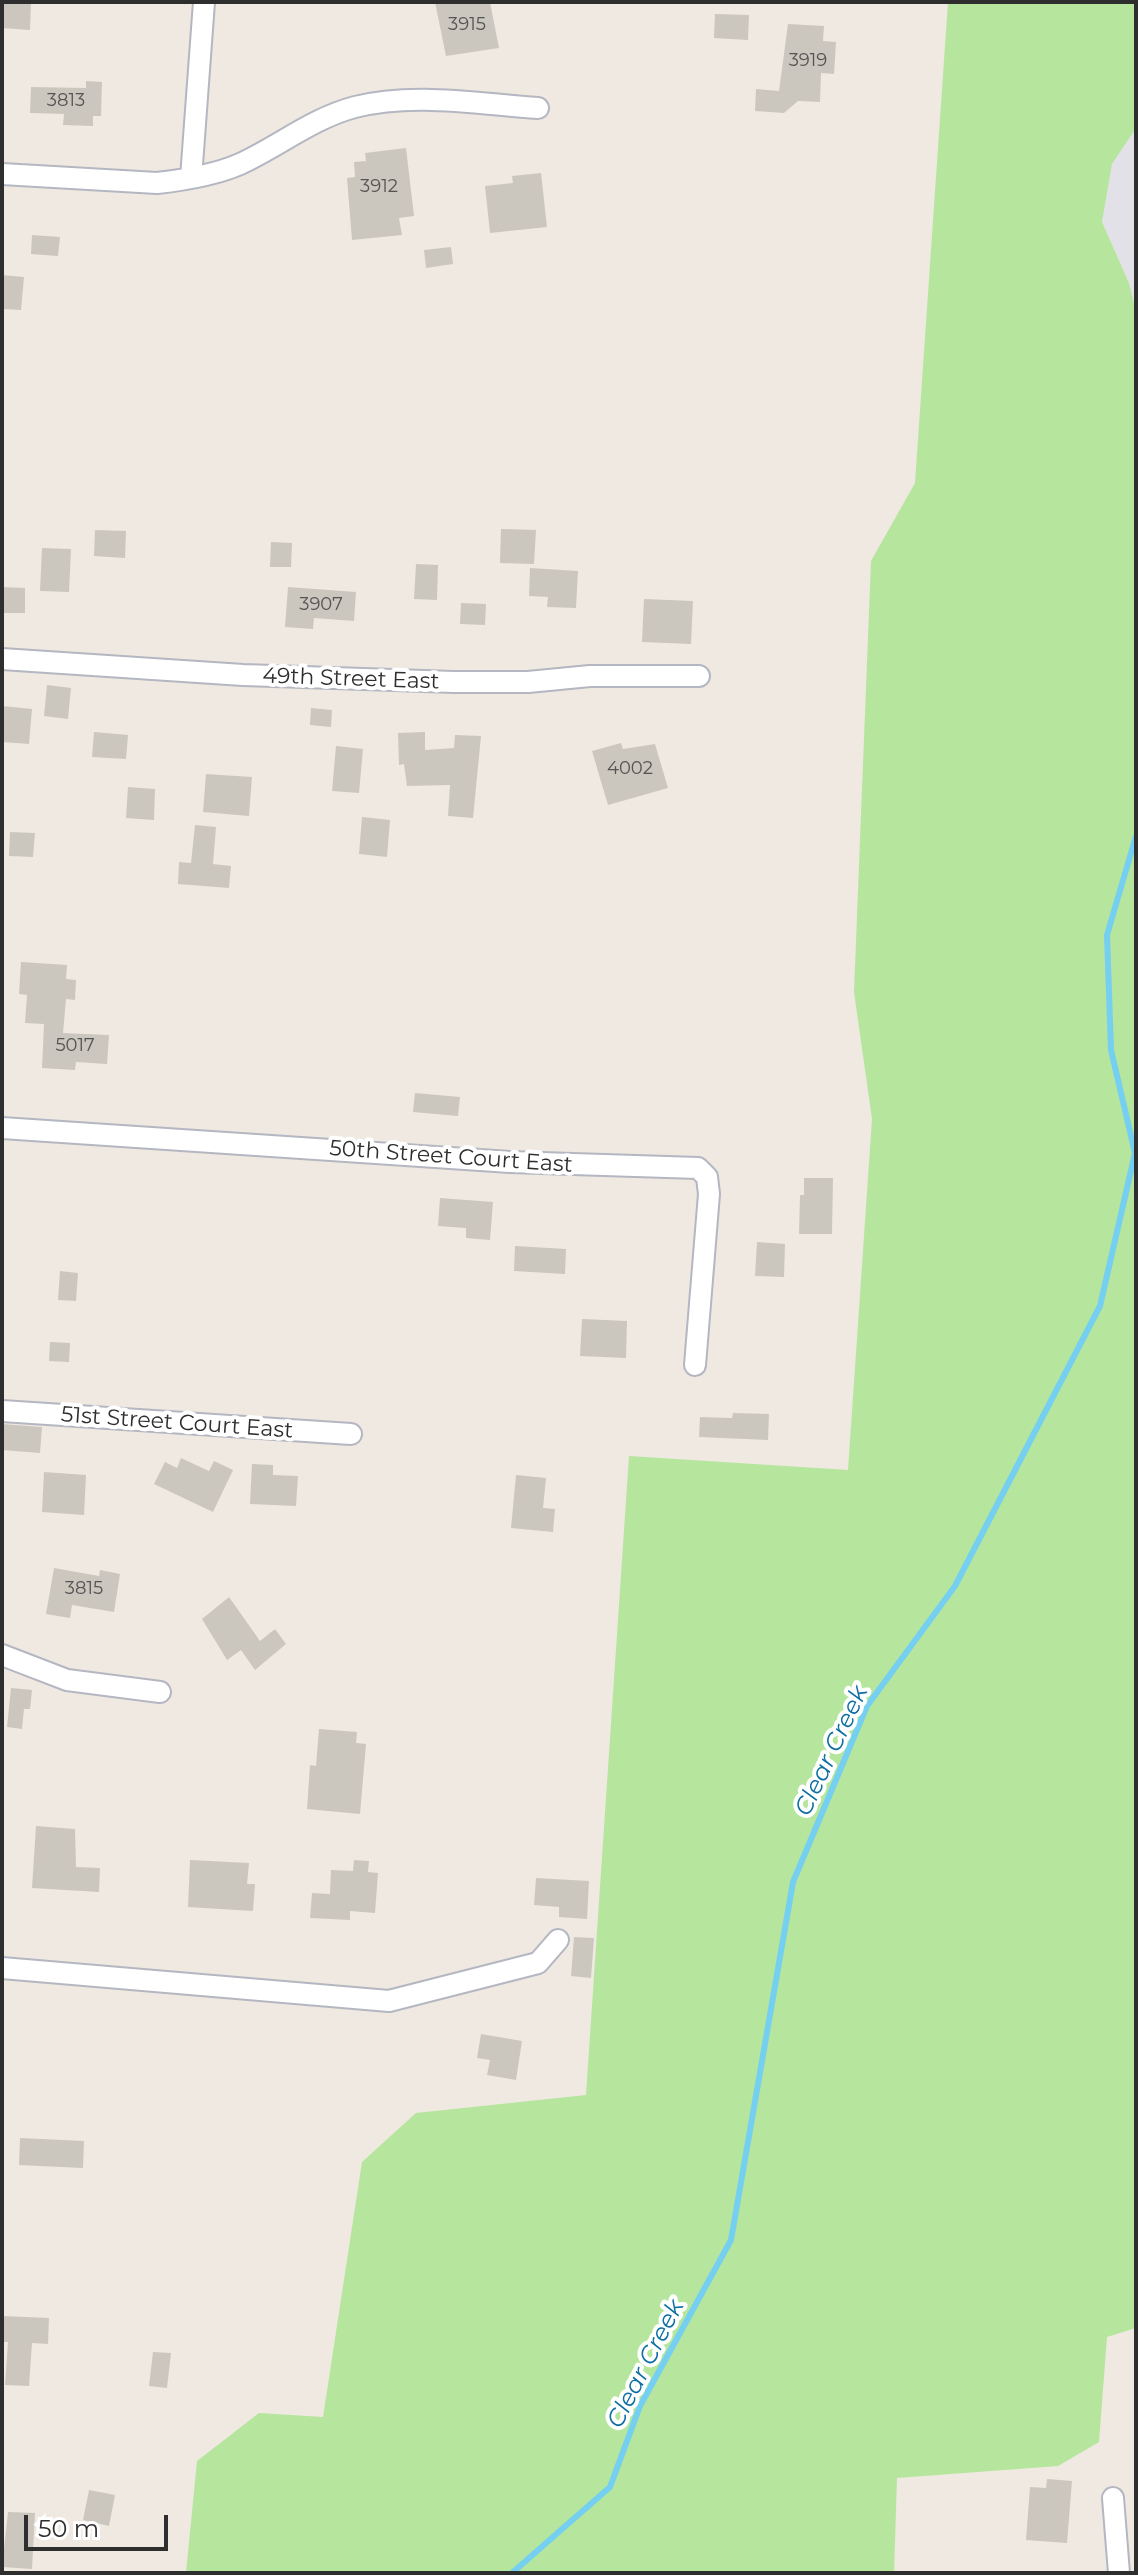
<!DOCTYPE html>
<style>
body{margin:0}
#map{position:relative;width:1138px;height:2575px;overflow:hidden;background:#efe9e1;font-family:Montserrat,sans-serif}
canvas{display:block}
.frame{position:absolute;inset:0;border:4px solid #2e2e2e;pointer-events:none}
.scale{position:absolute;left:24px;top:2515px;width:144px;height:36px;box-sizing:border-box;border:4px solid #2e2e2e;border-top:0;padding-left:10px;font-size:24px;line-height:28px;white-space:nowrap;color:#2e2e2e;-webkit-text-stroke:6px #fff;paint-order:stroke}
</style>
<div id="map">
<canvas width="1138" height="2575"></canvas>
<div class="frame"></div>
<div class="scale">50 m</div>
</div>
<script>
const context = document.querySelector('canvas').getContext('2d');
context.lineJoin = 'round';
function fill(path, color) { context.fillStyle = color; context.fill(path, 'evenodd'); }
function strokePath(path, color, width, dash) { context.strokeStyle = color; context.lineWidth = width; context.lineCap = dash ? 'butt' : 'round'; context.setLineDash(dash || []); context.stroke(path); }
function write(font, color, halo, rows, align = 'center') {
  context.font = font + ' Montserrat,sans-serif'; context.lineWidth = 8; context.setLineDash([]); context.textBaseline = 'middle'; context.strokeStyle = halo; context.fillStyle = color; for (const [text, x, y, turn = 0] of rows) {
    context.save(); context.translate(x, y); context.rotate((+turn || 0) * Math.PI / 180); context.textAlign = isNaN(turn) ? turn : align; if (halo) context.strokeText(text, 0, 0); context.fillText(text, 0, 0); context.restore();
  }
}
const industrial = new Path2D(`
 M1136 128V311L1129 283 1102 222 1112 164Z`);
const green = new Path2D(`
 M948 2H1136V128L1112 164 1102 222 1129 283 1136 311V2328L1107 2337 1099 2442 1058 2466 897 2478 894 2573H186L197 2461 259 2413 323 2417 362 2162 416 2113 586 2095 629 1456 848 1470 872 1119 854 992 871 561 915 483Z`);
const stream = new Path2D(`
 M512 2573 610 2487 640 2406 731 2240 793 1882 867 1706 955 1586 1100 1306 1135 1153 1111 1050 1107 935 1136 836`);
const building = new Path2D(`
 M2 2H31L30 30 2 28Z
 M435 2H490L499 48 446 56Z
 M715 14 749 15 748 40 714 38Z
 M788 24 824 26 823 41 836 42 834 74 821 73 820 102 798 101 784 113 755 111 756 89 779 91Z
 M86 81 102 82 101 116H93V126L63 125 64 114 30 113 31 87 86 88Z
 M406 148 414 216 399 218 402 235 352 240 347 178 355 177 354 162 366 161 365 153Z
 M541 173 547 227 490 233 485 186 513 183 512 176Z
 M32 235 60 237 58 256 31 254Z
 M451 247 453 264 426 268 424 250Z
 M2 275 24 277 21 310 2 309Z
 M501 529 536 530 534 564 500 563Z
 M95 530 126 531 125 558 94 556Z
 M271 542 292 543 291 567H270Z
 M42 548 71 549 69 592 40 591Z
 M416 564 438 565 437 600 414 599Z
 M530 568 578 571 576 608 547 607 548 597 529 596Z
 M2 587 25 588V613H2Z
 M288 587 356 592 354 621 314 618 313 629 285 627Z
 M644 599 693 601 691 644 642 642Z
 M461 603 486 604 485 625 460 624Z
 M47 685 71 688 68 719 44 716Z
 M2 706 32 709 29 744 2 742Z
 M311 708 332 710 331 727 310 725Z
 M94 732 128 735 126 759 92 757Z
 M425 732V750L454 748 455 735 481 736 473 818 448 816 450 785 407 786 404 764 399 765 398 733Z
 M621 743 623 749 655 744 668 788 608 805 592 751Z
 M336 746 363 749 359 793 332 791Z
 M206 774 252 777 249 816 203 812Z
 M128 787 155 789 154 820 126 818Z
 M362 817 390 820 387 857 359 854Z
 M195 825 216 827 213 864 231 866 229 888 178 884 179 862 191 863Z
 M10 832 35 833 33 857 9 856Z
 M21 962 67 965 66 979 76 980 75 1000 66 999 63 1033 109 1035 107 1064 76 1062 75 1070 42 1068 44 1024 25 1023 27 995 19 994Z
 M415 1093 460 1097 458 1116 413 1112Z
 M804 1178H833L832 1234H799L800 1195H804Z
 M440 1198 493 1202 490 1240 466 1238V1228L438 1226Z
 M757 1242 785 1244 784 1277 755 1276Z
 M515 1246 566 1249 565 1274 514 1271Z
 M60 1271 78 1273 76 1301 58 1300Z
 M582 1319 627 1321 626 1358 580 1356Z
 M50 1342 70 1343 69 1362 49 1361Z
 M733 1413 769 1414 768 1440 699 1437 700 1417 732 1418Z
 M2 1424 42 1427 40 1453 2 1450Z
 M181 1458 209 1471 214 1461 233 1470 213 1512 154 1484 165 1462 177 1468Z
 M252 1464 273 1465V1475L298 1476 296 1506 250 1504Z
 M44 1472 86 1475 84 1515 42 1512Z
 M516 1475 546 1478 543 1508 555 1509 553 1532 511 1528Z
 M54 1568 99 1576 100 1570 120 1574 114 1612 72 1605 70 1618 46 1614Z
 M229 1597 260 1641 275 1629 286 1644 255 1670 241 1650 227 1660 202 1619Z
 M11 1688 32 1690 30 1709H24L22 1729 7 1727Z
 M319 1729 357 1732 356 1743 366 1744 360 1814 307 1809 310 1765 316 1766Z
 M36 1826 75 1829 76 1867 100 1868 99 1892 32 1888Z
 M190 1860 249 1863 247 1884H255L253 1911 188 1907Z
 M354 1860 369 1861 368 1872 378 1873 375 1913 350 1911V1920L310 1918 312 1893 330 1894 331 1870 353 1871Z
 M536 1878 589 1881 587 1919 559 1917V1907L534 1905Z
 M574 1937 594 1938 591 1978 571 1976Z
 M481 2034 522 2041 516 2080 487 2075 490 2060 477 2058Z
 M20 2138 84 2141 83 2168 19 2165Z
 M2 2316 49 2318 48 2344 32 2343 29 2386 5 2385 8 2342H2Z
 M153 2352 171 2353 167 2388 149 2386Z
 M1047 2479 1072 2481 1067 2543 1026 2540 1030 2487 1046 2488Z
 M89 2490 115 2495 109 2526 83 2520Z
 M8 2512 35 2513 32 2569 2 2567Z`);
const minor = new Path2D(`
 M2 174 157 183C184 180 215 175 240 164 279 146 313 118 355 107 413 92 478 104 538 108
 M191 178 204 2
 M2 659 243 675 454 682H528L590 676H699
 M2 1128 510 1162 698 1168 707 1177 709 1194 695 1365
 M2 1411 351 1434
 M2 1655 67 1680 160 1692
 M2 1968 389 2001 538 1963 558 1940
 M1113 2498 1119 2573`);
const numberNames = [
 ["3915",467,25],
 ["3919",808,61],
 ["3813",66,101],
 ["3912",379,187],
 ["3907",321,605],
 ["4002",630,769],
 ["5017",75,1046],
 ["3815",84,1589]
];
const streetNames = [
 ["49th Street East",351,679,2],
 ["50th Street Court East",451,1157,4],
 ["51st Street Court East",177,1423,4]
];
const waterNames = [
 ["Clear Creek",832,1751,-65],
 ["Clear Creek",646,2364,-63]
];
fill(industrial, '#e3e1e8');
fill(green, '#b6e59e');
strokePath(stream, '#75cff0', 6);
fill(building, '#cbc7bf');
strokePath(minor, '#b4b7c1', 24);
strokePath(minor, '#fff', 20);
write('18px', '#555452', null, numberNames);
write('22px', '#2e2e2e', '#fff', streetNames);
write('italic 24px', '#0d6fa3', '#fff', waterNames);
</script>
